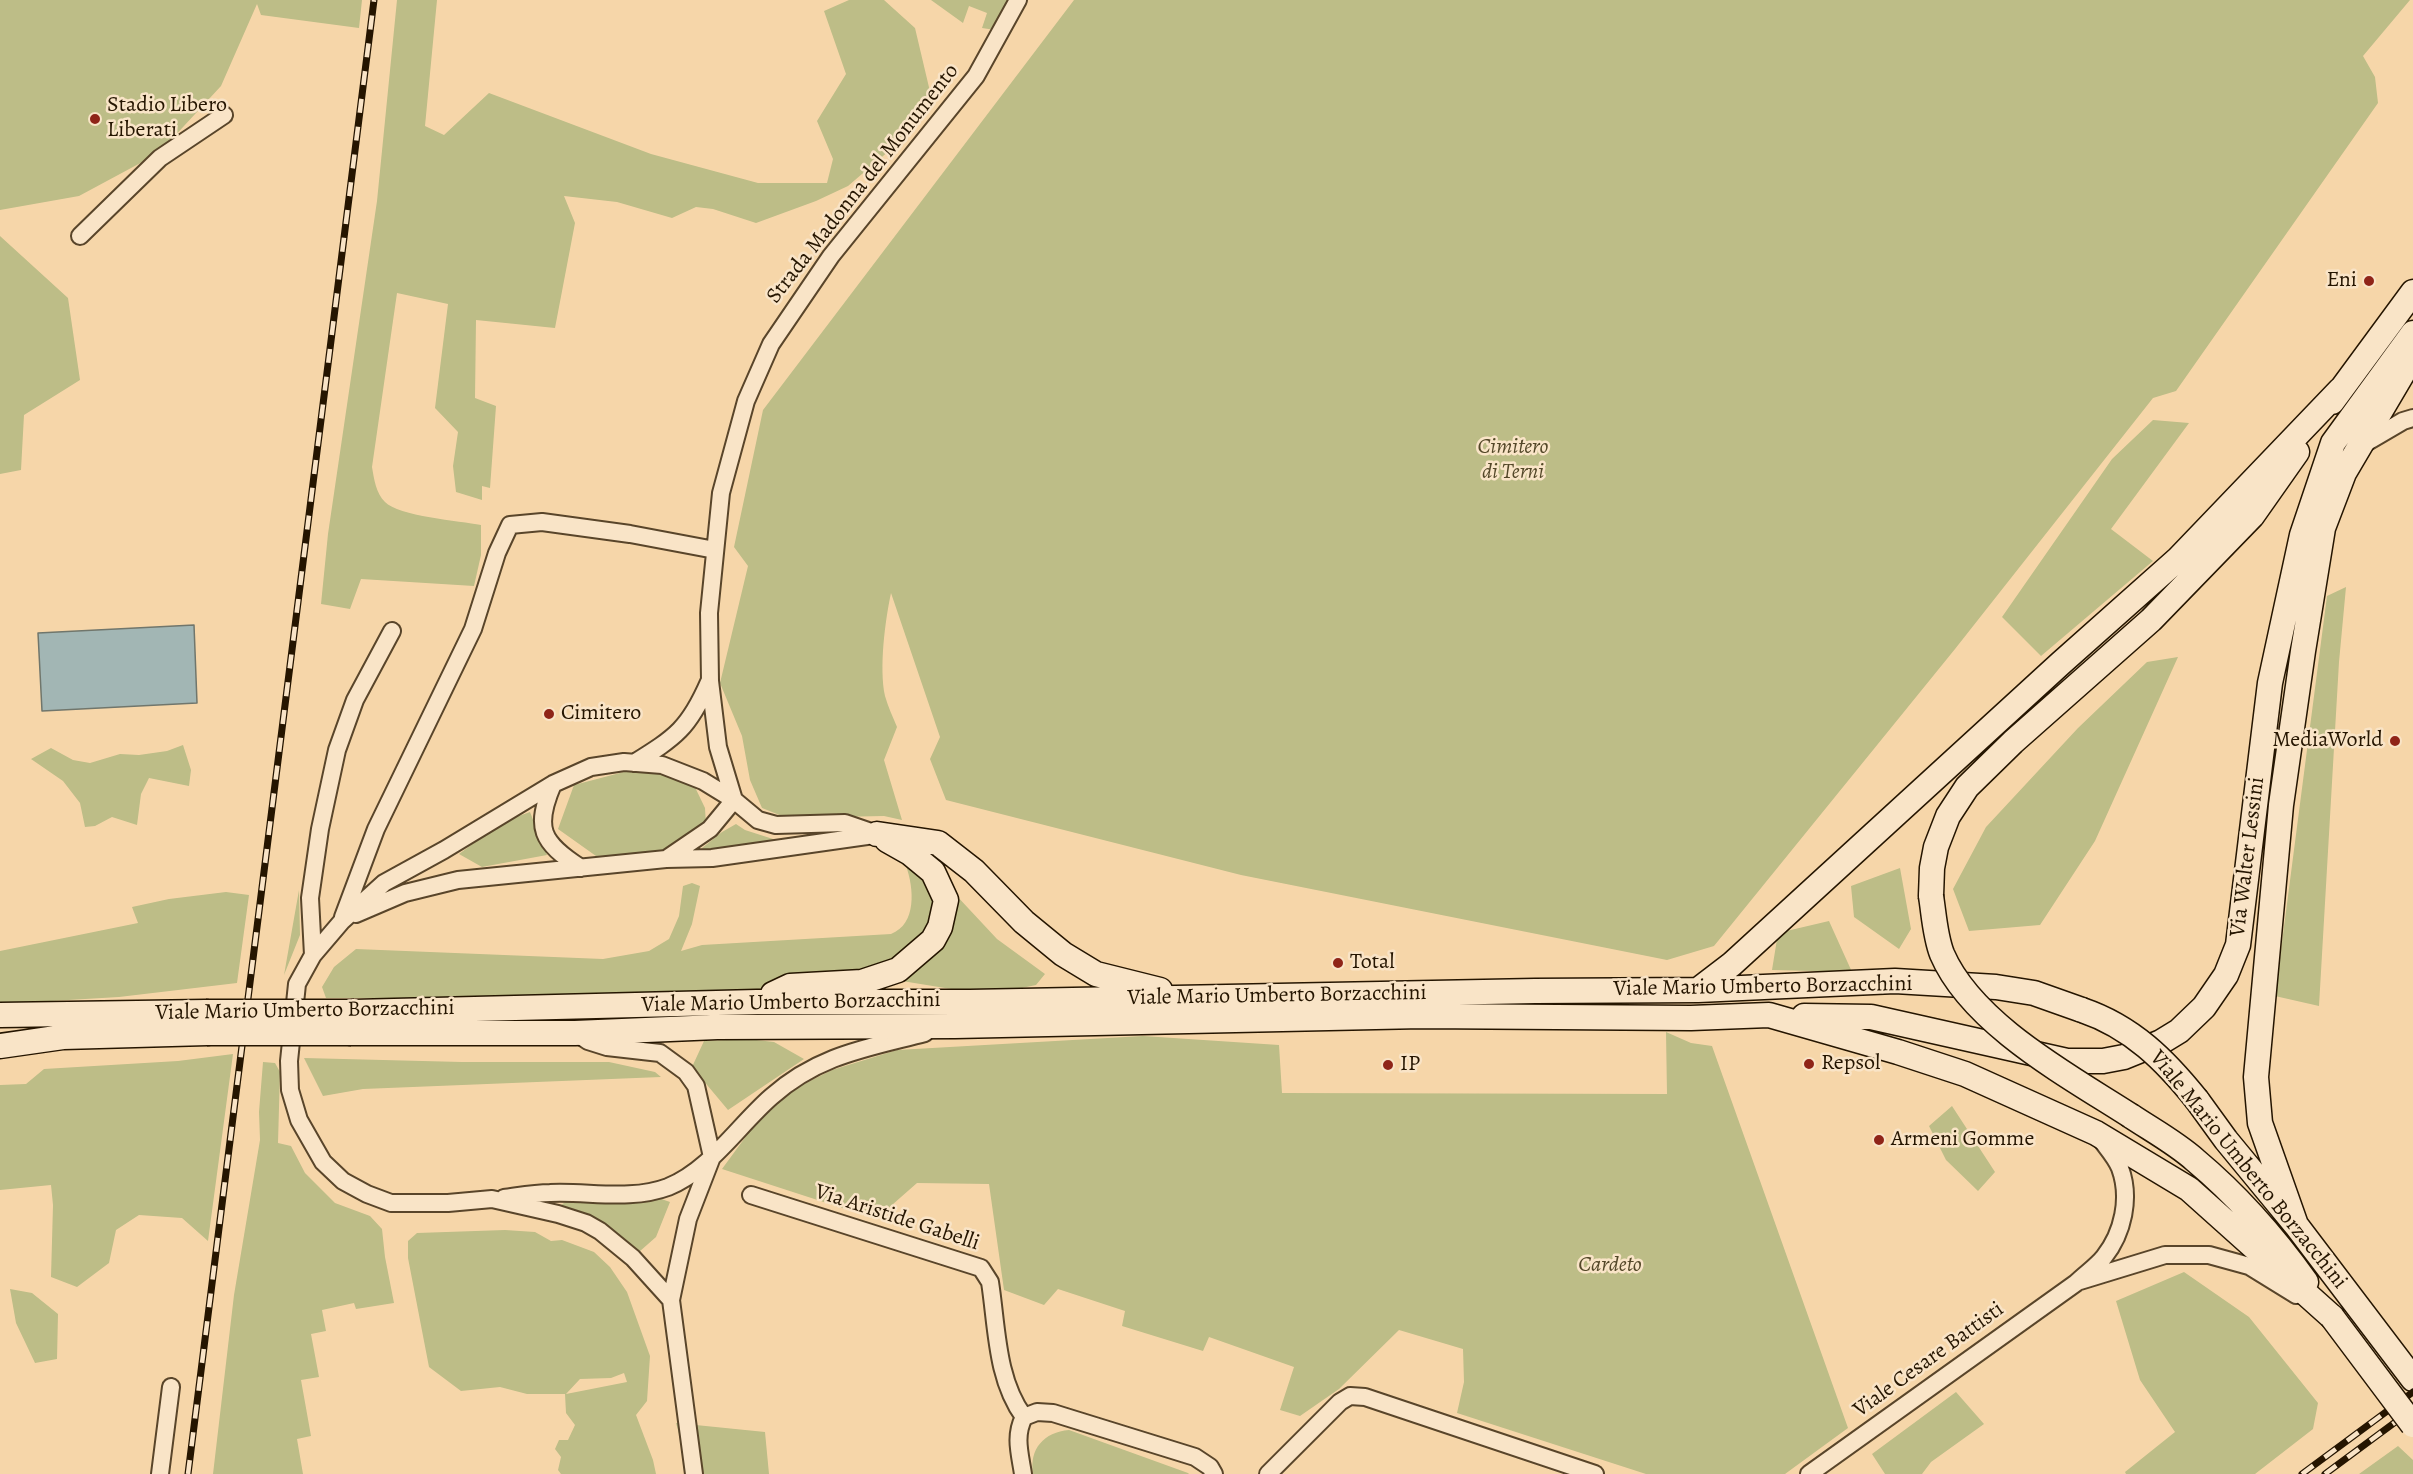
<!DOCTYPE html>
<style>
body{margin:0}
canvas{display:block;background:#f6d6a9}
</style>
<canvas width="2413" height="1474"></canvas>
<script>
const context = document.querySelector('canvas').getContext('2d');
context.lineJoin = 'round';
function fill(path, color) { context.fillStyle = color; context.fill(path, 'evenodd'); }
function strokePath(path, color, width, dash) { context.strokeStyle = color; context.lineWidth = width; context.lineCap = dash ? 'butt' : 'round'; context.setLineDash(dash || []); context.stroke(path); }
function write(font, color, halo, rows, align = 'center') {
  context.font = font + ' Alegreya,serif'; context.lineWidth = 5; context.setLineDash([]); context.textBaseline = 'middle'; context.strokeStyle = halo; context.fillStyle = color; for (const [text, x, y, turn = 0] of rows) {
    context.save(); context.translate(x, y); context.rotate((+turn || 0) * Math.PI / 180); context.textAlign = isNaN(turn) ? turn : align; if (halo) context.strokeText(text, 0, 0); context.fillText(text, 0, 0); context.restore();
  }
}
const green = new Path2D(`
 M0 0H362L359 28 261 15 257 4 221 86 159 153 79 196 0 210Z
 M397 0H437L425 126 444 135 489 93 651 154 758 183H827L833 159 817 121 846 74 824 11 849 0H884L915 28 932 100 890 150 848 186 816 201 756 223 713 209 696 207 672 218 617 202 564 196 575 223 555 328 476 320 475 398 496 406 490 488 482 486V500L456 492 453 466 458 432 435 408 448 304 397 293 372 467C374 479 376 493 385 502 398 516 460 521 481 525V555L474 586 361 579 350 609 321 604 328 534 377 201Z
 M931 0H1008L995 30 982 28 987 13 969 6 963 23Z
 M1074 0H2410L2363 56 2375 77 2378 103 2176 391 2153 398 1955 649 1714 946 1667 960 1241 875 946 800 930 759 940 737 891 593C885 621 879 668 885 696 888 707 893 717 897 727L884 760 902 820 884 816 787 818 762 808 750 780 742 736 720 683 748 566 734 547 763 410Z
 M0 236 68 298 80 380 24 415 21 470 0 474Z
 M2153 420 2189 423 2111 529 2153 561 2041 656 2002 617 2112 459Z
 M2346 587 2339 662 2319 1006 2275 996 2327 596Z
 M2178 657 2095 841 2040 925 1969 931 1953 889 1986 827 2078 728 2147 662Z
 M183 745 191 770 189 786 149 778 141 794 137 825 112 817 95 826 85 827 80 803 63 781 31 759 51 748 73 760 90 763 120 754 139 755 167 751Z
 M639 768 693 783 705 808 706 825 680 854 596 856 558 829 574 785Z
 M530 812 547 855 482 867 459 854 502 822Z
 M736 824 745 830 773 839 775 844 705 855 702 848 722 832Z
 M906 866C930 881 935 898 935 925L888 967 809 978 738 994 559 998H326L322 987 334 967 356 949 603 959 649 951 669 939 679 916 683 886 692 883 700 886 692 924 681 951 702 945 891 934C917 924 914 888 906 866Z
 M1900 868 1911 929 1899 949 1854 917 1851 886Z
 M299 890 300 935 284 975Z
 M226 892 249 895 237 983 119 997 0 1004V951L138 923 132 907 169 899Z
 M955 894 997 939 1045 974 1036 985 988 995 902 981Z
 M1829 921 1852 972 1772 970 1778 933Z
 M1666 1032 1691 1043 1712 1046 1848 1428 1785 1474H1646L1457 1413 1464 1382 1463 1349 1399 1330 1339 1389 1300 1416 1280 1410 1294 1367 1209 1337 1203 1351 1122 1326 1125 1311 1058 1289 1044 1305 1004 1290 989 1184 917 1183 876 1219 722 1169 755 1124 774 1105 802 1085 832 1070 897 1050 1143 1036 1279 1045 1282 1093 1667 1094Z
 M748 1039 774 1042 804 1059 728 1110 692 1067 704 1041Z
 M233 1054 208 1241 182 1218 139 1215 116 1230 109 1263 77 1287 51 1277 53 1205 51 1185 0 1190V1085L26 1084 44 1069 178 1061Z
 M304 1058 462 1062H609L655 1072 661 1077 363 1089 323 1096Z
 M263 1062 275 1063 280 1072 278 1143 291 1146 305 1173 335 1203 370 1216 382 1229 385 1257 394 1303 356 1309 354 1303 322 1310 326 1331 311 1334 319 1377 301 1380 311 1436 297 1439 303 1474H213L234 1295 260 1140 259 1112Z
 M1952 1106 1995 1172 1978 1191 1946 1160 1929 1126Z
 M582 1191 647 1194 670 1202 656 1237 631 1259 561 1205Z
 M505 1230 535 1232 551 1241 562 1240 594 1252 610 1267 627 1292 650 1356 647 1401 636 1415 653 1460 656 1474H561L558 1470 561 1457 555 1449 559 1440H568L575 1425 566 1413 565 1394H527L500 1387 461 1391 429 1367 408 1258V1241L417 1233ZM624 1373 627 1382 566 1394 580 1379 611 1378Z
 M2184 1272 2249 1317 2318 1403 2313 1429 2255 1474H2126L2125 1472 2175 1432 2140 1380 2116 1301Z
 M10 1289 32 1293 58 1314 57 1359 35 1363 16 1323Z
 M1956 1392 1984 1424 1931 1462 1922 1474H1885L1872 1454Z
 M676 1423 765 1432 769 1474H690Z
 M1069 1430 1188 1473 1189 1474H1033C1029 1449 1044 1432 1069 1430Z
 M2398 1446 2413 1460V1474H2359Z`);
const water = new Path2D(`
 M194 625 197 703 42 711 38 633Z`);
const street = new Path2D(`
 M80 236 160 158 224 115
 M2362 445 2403 421 2413 418
 M634 763C676 737 689 728 709 682
 M553 784C534 828 541 842 581 868
 M666 859 710 829 734 800 718 747 710 681 709 613 721 493 746 401 771 344 831 256 976 76 1018 0
 M356 914 405 893 458 880 666 859 712 858 874 835
 M343 917 376 829 473 629 497 553 510 525 542 522 630 534 715 550
 M313 955 310 898 320 829 337 750 355 700 392 631
 M579 1035 588 1041 607 1047 660 1053 686 1072 696 1086 712 1157 688 1219 671 1300
 M751 1195 981 1268 990 1282C997 1327 996 1379 1024 1417
 M504 1198C519 1196 534 1193 550 1193 588 1191 631 1201 668 1187 710 1170 738 1126 771 1097 818 1055 867 1048 925 1033
 M2080 1281 2165 1255H2209L2249 1266 2296 1295
 M160 1474 171 1387
 M694 1474 671 1300 633 1258 600 1231 586 1223 558 1214 492 1199 448 1203H391L367 1194 343 1181 323 1162 299 1120 290 1090 289 1061 297 984 313 955 342 921 384 883 444 850 553 784 591 767 624 762 662 765 703 781 734 800 758 820 776 825 845 823 877 834
 M1023 1474C1020 1454 1014 1436 1024 1417L1037 1412 1053 1413 1195 1457 1210 1467 1214 1474
 M1268 1474 1340 1402 1350 1396 1365 1397 1595 1474
 M1809 1474 2076 1283C2085 1274 2096 1267 2104 1257 2123 1233 2131 1198 2120 1168 2116 1158 2108 1149 2102 1141`);
const secondary = new Path2D(`
 M2332 402 2413 292
 M877 834 938 843 974 871 1024 922 1063 954 1096 974 1160 990
 M1931 896 1932 868 1936 847 1948 816 1967 787 2013 742 2151 620 2252 516 2297 452
 M1698 990 1732 964 2061 663 2178 559 2340 390
 M773 994 790 986 862 982 898 970 933 940 940 927 946 900 933 872 910 853 887 840
 M354 1012 757 1002H970L1535 991 1698 990 1895 981 1996 987 2034 993 2082 1010
 M0 1015 206 1012
 M1804 1016 1871 1017 2067 1061H2103L2124 1057 2161 1042 2179 1031 2204 1007 2226 975 2238 945 2270 683 2302 535 2333 443 2413 333
 M351 1033H575L717 1027 955 1026 1422 1016 1691 1018 1769 1015 1898 1052 1965 1074 2096 1133 2189 1189 2332 1317
 M0 1046 63 1037 207 1033
 M2197 1100 2226 1140 2296 1225 2413 1379
 M2131 1116C2152 1130 2176 1143 2195 1160 2238 1196 2274 1237 2306 1282
 M2296 1225 2260 1123 2256 1077 2281 805 2303 651 2323 528 2344 473 2413 356`);
const rail = new Path2D(`
 M188 1474 374 0
 M2302 1474 2413 1392
 M2325 1474 2413 1409`);
const secondaryBridge = new Path2D(`
 M1931 896C1934 915 1935 936 1942 954 1972 1024 2069 1076 2131 1116
 M2082 1010C2132 1027 2165 1060 2197 1100
 M206 1012H354
 M207 1033H351
 M2332 1317 2413 1425`);
const markers = [
 [95,119,6,"#8f2418"],
 [2369,281,6,"#8f2418"],
 [549,714,6,"#8f2418"],
 [2395,741,6,"#8f2418"],
 [1338,963,6,"#8f2418"],
 [1809,1064,6,"#8f2418"],
 [1388,1065,6,"#8f2418"],
 [1879,1140,6,"#8f2418"]
];
const poiNames = [
 ["Stadio Libero",107,106],
 ["Liberati",107,131],
 ["Eni",2357,281,"right"],
 ["Cimitero",561,714],
 ["MediaWorld",2383,741,"right"],
 ["Total",1350,963],
 ["Repsol",1821,1064],
 ["IP",1400,1065],
 ["Armeni Gomme",1891,1140]
];
const streetNames = [
 ["Strada Madonna del Monumento",863,184,-52],
 ["Via Walter Lessini",2248,857,-83],
 ["Viale Mario Umberto Borzacchini",1763,987,-1],
 ["Viale Mario Umberto Borzacchini",1277,996,-1],
 ["Viale Mario Umberto Borzacchini",791,1003,-1],
 ["Viale Mario Umberto Borzacchini",305,1011,-1],
 ["Viale Mario Umberto Borzacchini",2248,1170,51],
 ["Via Aristide Gabelli",897,1218,18],
 ["Viale Cesare Battisti",1929,1360,-36]
];
const parkNames = [
 ["Cimitero",1513,448],
 ["di Terni",1513,473],
 ["Cardeto",1610,1266]
];
fill(green, '#bdbd87');
fill(water, '#a2b6b4');
strokePath(water, '#70766c', 1.5);
strokePath(street, '#59452a', 20);
strokePath(secondary, '#251500', 27);
strokePath(street, '#f9e4c7', 16);
strokePath(secondary, '#f9e4c7', 24);
strokePath(rail, '#251500', 7);
strokePath(rail, '#f9e4c7', 4.5, [14]);
strokePath(secondaryBridge, '#251500', 27, []);
strokePath(secondaryBridge, '#f9e4c7', 24);
for (const [x, y, r, color] of markers) { const dot = new Path2D(); dot.arc(x, y, r, 0, 2 * Math.PI); context.fillStyle = color; context.fill(dot); strokePath(dot, '#f9e4c7', 2); }
write('22px', '#251500', '#f9e4c7', poiNames, 'left');
write('22px', '#251500', '#f9e4c7', streetNames);
write('italic 22px', '#534728', '#f9e4c7', parkNames);
</script>
